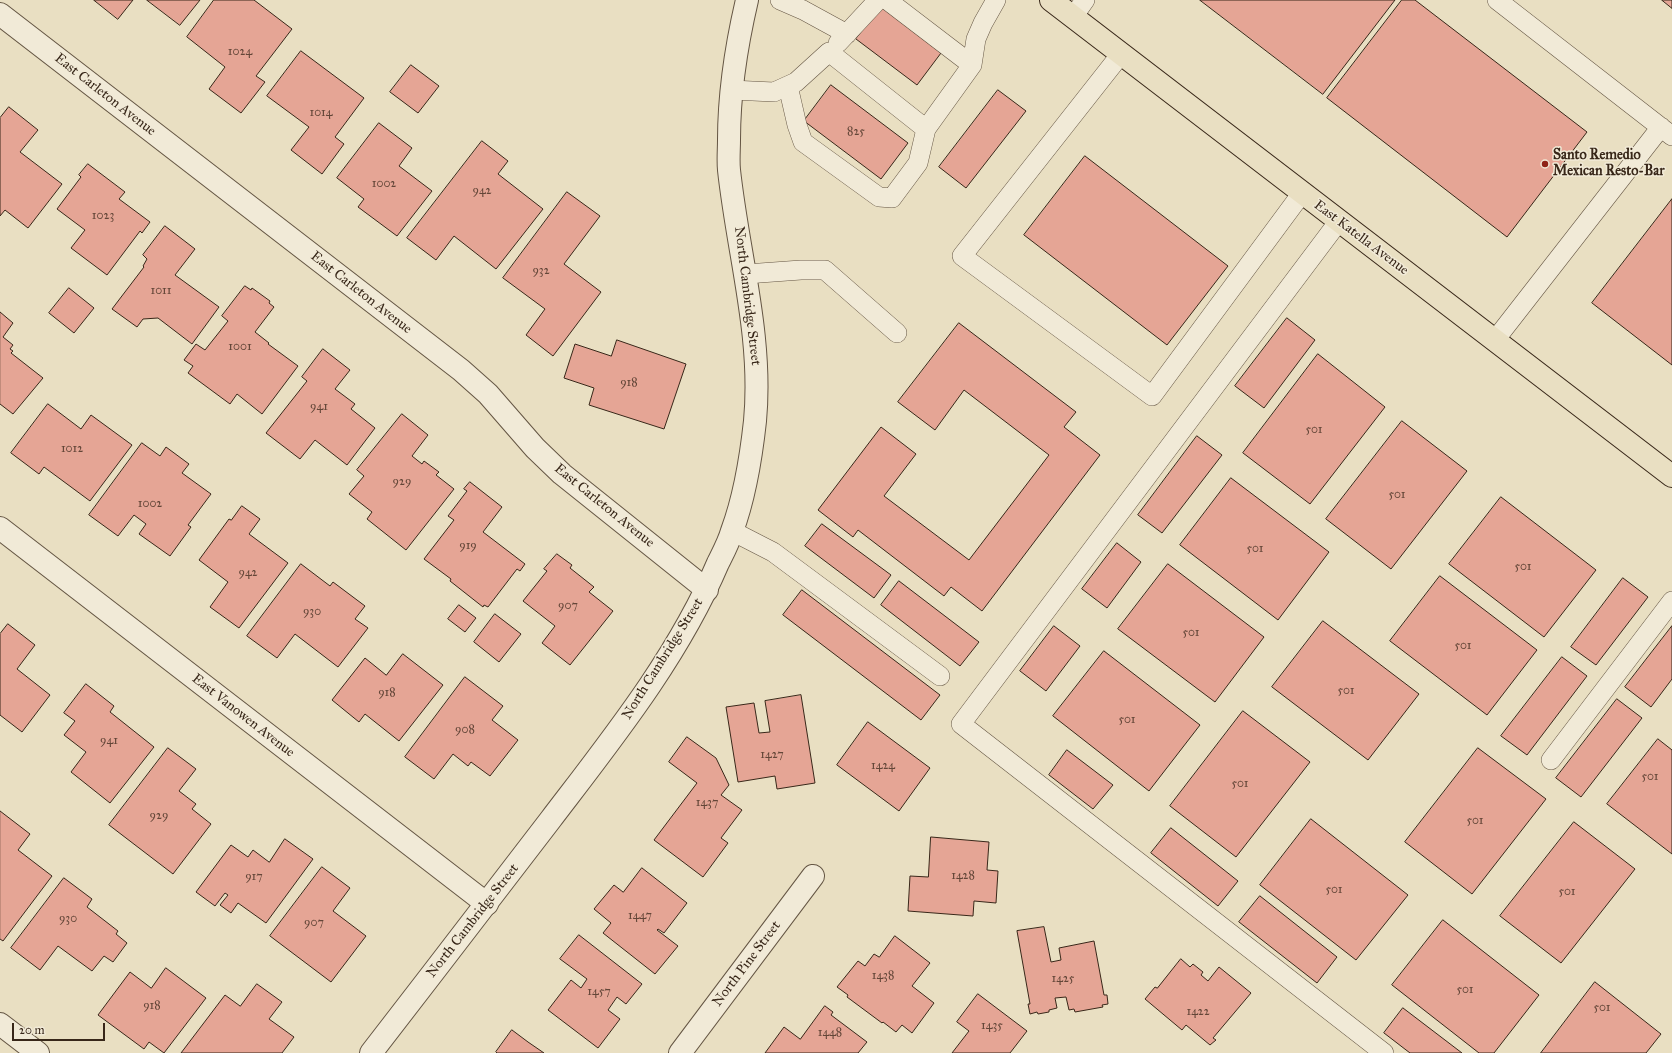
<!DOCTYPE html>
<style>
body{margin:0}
#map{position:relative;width:1672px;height:1053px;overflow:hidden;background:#e9dfc2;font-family:"IM FELL Great Primer",serif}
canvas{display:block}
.scale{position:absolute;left:12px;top:1023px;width:93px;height:18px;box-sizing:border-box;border:2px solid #382719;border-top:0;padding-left:5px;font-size:12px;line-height:14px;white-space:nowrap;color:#382719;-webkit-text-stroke:3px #f1ead7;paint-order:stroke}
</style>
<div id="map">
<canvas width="1672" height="1053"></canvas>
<div class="scale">20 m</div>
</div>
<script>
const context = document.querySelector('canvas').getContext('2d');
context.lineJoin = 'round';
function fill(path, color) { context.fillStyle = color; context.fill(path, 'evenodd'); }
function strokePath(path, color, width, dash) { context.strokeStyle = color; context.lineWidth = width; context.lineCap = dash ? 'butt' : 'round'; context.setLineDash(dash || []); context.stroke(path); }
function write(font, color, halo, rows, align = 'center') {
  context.font = font + ' "IM FELL Great Primer",serif'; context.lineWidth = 3; context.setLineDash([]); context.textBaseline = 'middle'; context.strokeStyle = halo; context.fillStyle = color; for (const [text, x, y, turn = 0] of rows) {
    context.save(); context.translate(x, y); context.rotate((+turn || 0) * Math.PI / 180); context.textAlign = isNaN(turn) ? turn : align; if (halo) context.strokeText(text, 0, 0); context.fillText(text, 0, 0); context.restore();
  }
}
const building = new Path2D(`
 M94 0H133L118 19Z
 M147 0H200L180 25Z
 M214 0H254L292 29 256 76 265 82 241 113 209 89 225 67 187 37Z
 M1200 0H1395L1323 94Z
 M1402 0H1415L1587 132 1507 237 1327 98Z
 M1662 0H1672V8Z
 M881 7 941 53 917 85 856 39Z
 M301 51 364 98 335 137 344 144 322 174 291 150 309 127 267 96Z
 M411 65 439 86 418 113 390 92Z
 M831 85 908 143 881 179 804 121Z
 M998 90 1026 111 966 188 939 167Z
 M9 107 38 130 20 152 62 184 28 228 5 210 0 216V118Z
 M379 123 412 148 399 166 432 191 397 236 358 207 364 199 337 178Z
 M482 141 508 161 498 174 543 209 496 269 454 236 436 260 407 238Z
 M1085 156 1228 266 1167 345 1024 235Z
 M88 164 125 192 119 199 150 222 142 233 140 231 107 275 71 248 85 230 57 209 81 177 79 175Z
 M567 192 600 216 564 264 601 292 553 356 526 335 545 309 503 278Z
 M1672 199V365L1592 303Z
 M165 226 195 249 175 275 219 307 192 344 158 318 143 319 137 327 112 309 144 267 143 266 147 259 143 255Z
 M245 286 251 290 252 288 270 301 269 303 274 307 255 332 269 343 268 344 298 366 262 414 237 394 230 404 188 373 193 366 184 360 196 344 205 350 228 321 222 316Z
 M69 288 94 308 74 333 49 313Z
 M0 312 13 323 3 337 13 345 10 349 13 351 11 353 43 378 13 414 0 404Z
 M1287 318 1315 340 1264 408 1235 386Z
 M959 323 1076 412 1064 427 1100 455 982 611 951 587 944 596 858 530 853 537 818 510 881 427 916 454 884 496 969 560 1049 455 964 390 935 430 898 402Z
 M617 340 686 364 664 429 589 405 594 388 564 378 575 344 611 356Z
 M323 349 350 370 335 389 355 404 351 409 375 428 347 465 315 440 300 459 266 433 307 381 302 377Z
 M1318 354 1385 407 1310 504 1243 453Z
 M48 404 81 429 91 415 132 445 90 501 44 467 39 474 11 453Z
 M402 414 428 435 412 456 422 464 424 461 439 472 436 475 454 489 406 550 367 519 372 512 349 494 364 476 357 470Z
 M1402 421 1467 471 1391 569 1326 519Z
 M1197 436 1222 455 1162 533 1138 515Z
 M142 443 160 456 166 447 189 464 182 473 211 494 188 525 191 527 170 556 139 534 146 524 134 515 118 536 89 515Z
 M1231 478 1329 552 1278 620 1180 545Z
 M470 482 502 507 483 532 525 564 520 571 517 569 488 607 484 605 483 607 450 581 451 579 424 559 454 520 448 516 467 491 464 489Z
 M1501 497 1596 570 1544 637 1449 564Z
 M242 506 260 519 249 534 288 563 239 628 210 607 228 582 199 560 229 519 231 520Z
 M822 524 891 575 874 598 805 546Z
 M1117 543 1141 562 1107 608 1082 589Z
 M557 554 572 565 570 568 594 587 589 592 613 611 570 665 542 643 555 626 523 601 547 571 544 569Z
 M301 564 330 586 333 582 365 606 355 619 368 628 338 667 295 634 277 658 247 636Z
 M1168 564 1264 637 1215 702 1118 629Z
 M1440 576 1537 650 1487 715 1390 641Z
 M1623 578 1648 597 1596 665 1571 647Z
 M899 581 979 642 960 666 881 605Z
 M802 590 940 695 921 720 783 615Z
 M459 605 476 618 465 632 448 619Z
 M495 614 521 634 499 662 474 642Z
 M1323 621 1419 694 1368 760 1272 687Z
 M8 624 35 645 17 669 50 695 22 732 0 715V634Z
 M1054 626 1080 646 1046 691 1020 671Z
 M1672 626V679L1651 707 1625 687Z
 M1104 651 1200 725 1149 791 1053 716Z
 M403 654 443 685 399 741 365 714 359 722 332 700 365 658 386 675Z
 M1562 657 1587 676 1527 755 1501 736Z
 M465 677 503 706 492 720 518 740 490 776 471 762 468 766 453 754 434 779 405 757Z
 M86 684 114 706 110 712 154 747 110 803 71 772 86 752 64 735 75 721 64 713Z
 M801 695 815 783 777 789 775 776 738 782 726 707 754 703 759 733 770 732 765 701Z
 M1617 699 1642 718 1581 797 1556 778Z
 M1243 711 1310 762 1236 857 1170 806Z
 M868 722 930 768 899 811 837 765Z
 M687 737 716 758 729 785 721 795 742 810 721 838 728 843 703 877 654 840 697 783 669 762Z
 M1658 739 1672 750V854L1607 804Z
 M168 748 196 769 179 791 196 804 192 809 211 824 173 874 109 825Z
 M1478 748 1546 799 1472 894 1405 842Z
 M1067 750 1113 785 1093 809 1049 775Z
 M0 811 30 834 18 850 52 876 3 941 0 939Z
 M1311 819 1408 895 1356 960 1260 885Z
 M1574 822 1635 869 1561 963 1500 916Z
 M1171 828 1238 881 1218 906 1151 853Z
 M931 837 989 842 987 870 998 871 996 903 974 901 973 916 908 911 910 876 928 877Z
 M285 839 313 859 266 923 238 903 231 913 220 905 228 895 225 893 215 906 196 892 231 845 248 857 253 850 269 862Z
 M322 867 350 888 333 911 366 936 331 982 270 936Z
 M642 868 687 903 664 933 658 929 657 930 678 946 655 974 603 933 611 923 594 909 614 885 623 892Z
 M64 878 92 899 87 907 118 931 116 934 127 943 113 962 104 956 92 971 58 946 40 970 11 948Z
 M1260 896 1337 957 1317 983 1239 922Z
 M1443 920 1539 995 1494 1053H1479L1392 985Z
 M1044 927 1051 962 1061 960 1059 948 1094 941 1104 995H1107L1108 1004 1102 1005 1103 1007 1075 1012 1074 1009 1069 1010 1066 997 1055 998 1057 1008 1049 1010V1012L1038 1014 1037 1012 1030 1014 1028 1004H1030L1017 931Z
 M579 935 642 984 626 1004 617 997 608 1010 620 1019 598 1048 548 1010 571 980 581 988 587 979 560 959Z
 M895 936 930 963 912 986 934 1003 912 1033 902 1025 896 1032 883 1022 882 1023 847 997 848 995 837 987 858 961 865 966 874 954 879 957Z
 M1181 959 1190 967 1193 964 1203 972 1201 975 1208 981 1219 967 1251 993 1213 1038 1216 1040 1210 1045 1186 1025 1182 1030 1145 999 1155 987 1157 988Z
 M166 968 206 998 164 1053 149 1042 144 1049 98 1015 130 972 151 988Z
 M1595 982 1661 1034 1646 1053H1541Z
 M257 984 282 1002 269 1019 294 1037 282 1053H181L225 995 240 1006Z
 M978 994 1027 1031 1010 1053H952L969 1031 957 1022Z
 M825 1006 833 1012 831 1015 867 1042 858 1053H765L784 1027 800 1039Z
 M1403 1008 1462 1053H1410L1384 1033Z
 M512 1030 528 1042 544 1053H497L496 1052Z`);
const service = new Path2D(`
 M780 0 803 10 847 34
 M887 0 972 65
 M1497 0 1672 136
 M1073 17 1085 0
 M838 43 878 0
 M1121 54 962 256 1152 396 1302 193
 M788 86 797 125 803 142 879 197 892 198 918 163 926 129
 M731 90 774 92 796 82 829 52 926 129 972 65 976 39 983 23 996 0
 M1339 221 961 724 1384 1053
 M746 274 801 270H825L897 333
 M1495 340 1661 127
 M732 531 773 552 940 676
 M1551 760 1672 601`);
const minor = new Path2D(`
 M0 14 461 370 488 394 535 448 562 474 707 590
 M0 528 487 904
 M0 1024 38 1053
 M680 1053 813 876`);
const tertiary = new Path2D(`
 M371 1053C431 975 491 898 551 819 612 739 678 657 718 563 723 553 729 542 732 531 745 496 751 458 755 421 763 336 738 254 729 170 728 160 729 150 729 140 729 92 736 47 747 0`);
const primary = new Path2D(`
 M1051 0 1672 476`);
const markers = [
 [1545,164,4,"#8f2418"]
];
const numberNames = [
 ["1024",240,52],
 ["1014",321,113],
 ["825",856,132],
 ["1002",384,184],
 ["942",482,191],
 ["1023",103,216],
 ["932",541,271],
 ["1011",161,291],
 ["1001",240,347],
 ["918",629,383],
 ["941",319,407],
 ["501",1314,430],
 ["1012",72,449],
 ["929",402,482],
 ["501",1397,495],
 ["1002",150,504],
 ["919",468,546],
 ["501",1255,549],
 ["501",1523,567],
 ["942",248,573],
 ["907",568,606],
 ["930",312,612],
 ["501",1191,633],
 ["501",1463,646],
 ["501",1346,691],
 ["918",387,693],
 ["501",1127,720],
 ["908",465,730],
 ["941",109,741],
 ["1427",772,755],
 ["1424",883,766],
 ["501",1650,777],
 ["501",1240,784],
 ["1437",707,803],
 ["929",159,816],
 ["501",1475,821],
 ["1428",963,876],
 ["917",254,877],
 ["501",1334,890],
 ["501",1567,892],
 ["1447",640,916],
 ["930",68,919],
 ["907",314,923],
 ["1438",883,976],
 ["1425",1063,979],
 ["501",1465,990],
 ["1457",599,992],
 ["918",152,1006],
 ["501",1602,1008],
 ["1422",1198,1012],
 ["1435",992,1026],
 ["1448",830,1033]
];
const streetNames = [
 ["East Carleton Avenue",105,95,38],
 ["East Katella Avenue",1361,238,37],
 ["East Carleton Avenue",361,293,38],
 ["North Cambridge Street",747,296,83],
 ["East Carleton Avenue",604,506,39],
 ["North Cambridge Street",663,659,-58],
 ["East Vanowen Avenue",243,716,38],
 ["North Cambridge Street",473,921,-52],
 ["North Pine Street",747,964,-53]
];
const poiNames = [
 ["Santo Remedio",1553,156],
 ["Mexican Resto-Bar",1553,172]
];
fill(building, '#e5a595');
strokePath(building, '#382719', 1);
strokePath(service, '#645543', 20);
strokePath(minor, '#645543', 24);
strokePath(tertiary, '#645543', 24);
strokePath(primary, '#382719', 24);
strokePath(service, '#f1ead7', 19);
strokePath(minor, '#f1ead7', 22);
strokePath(tertiary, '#f1ead7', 22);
strokePath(primary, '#e9dfc2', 22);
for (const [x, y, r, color] of markers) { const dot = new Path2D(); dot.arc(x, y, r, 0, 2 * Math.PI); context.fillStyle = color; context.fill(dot); strokePath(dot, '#f1ead7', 1.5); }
write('12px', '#634638', null, numberNames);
write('14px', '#382719', '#f1ead7', streetNames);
write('bold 14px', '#382719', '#f1ead7', poiNames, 'left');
</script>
